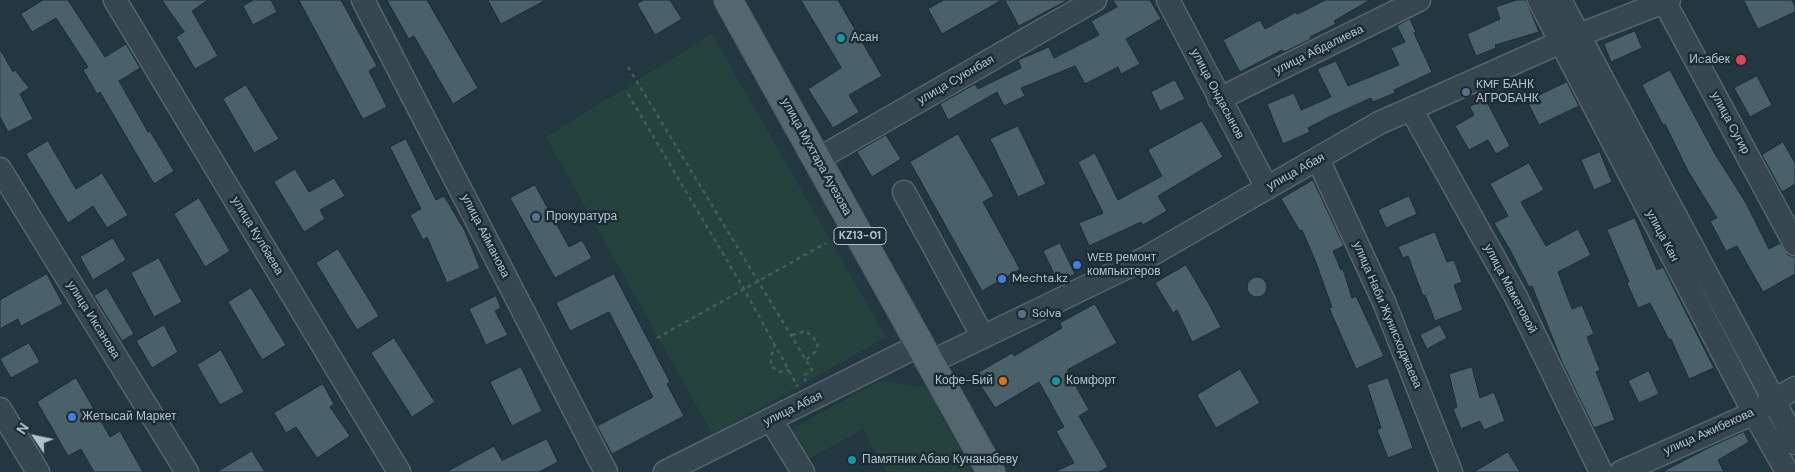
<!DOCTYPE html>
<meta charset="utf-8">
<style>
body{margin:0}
#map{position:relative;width:1795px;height:472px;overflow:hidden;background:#22373f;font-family:"DM Sans",sans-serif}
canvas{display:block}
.north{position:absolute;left:10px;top:412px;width:50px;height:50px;-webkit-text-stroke:4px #1b2c34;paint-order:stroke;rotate:304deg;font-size:14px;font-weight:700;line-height:20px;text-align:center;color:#b2c2ca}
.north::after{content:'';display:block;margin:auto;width:18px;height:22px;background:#b2c2ca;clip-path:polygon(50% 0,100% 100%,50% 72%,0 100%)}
</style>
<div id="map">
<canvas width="1795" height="472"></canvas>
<div class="north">N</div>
</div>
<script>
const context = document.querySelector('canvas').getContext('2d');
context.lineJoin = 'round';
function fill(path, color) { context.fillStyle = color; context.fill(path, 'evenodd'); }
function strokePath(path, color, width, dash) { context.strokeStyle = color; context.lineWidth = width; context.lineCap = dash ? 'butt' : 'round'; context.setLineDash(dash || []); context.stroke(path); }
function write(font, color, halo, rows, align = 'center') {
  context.font = font + ' "DM Sans",sans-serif'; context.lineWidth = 5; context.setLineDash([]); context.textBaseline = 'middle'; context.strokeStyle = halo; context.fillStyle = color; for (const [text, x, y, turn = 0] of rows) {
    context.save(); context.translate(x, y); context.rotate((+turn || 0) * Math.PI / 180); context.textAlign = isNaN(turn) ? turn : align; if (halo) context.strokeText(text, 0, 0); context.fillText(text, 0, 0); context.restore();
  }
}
const green = new Path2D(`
 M712 34 886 337 713 435 546 137Z
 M879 381 926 387 972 472H886L863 429 802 463 785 432Z`);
const building = new Path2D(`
 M43 0H68L105 57 126 44 140 68 119 81 148 132 150 131 174 171 154 184 100 92 97 94 83 70 88 67 56 18 32 32 21 14Z
 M162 0H208L192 11 218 56 195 69 176 37 184 32Z
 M254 0H271L277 12 253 25 243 6Z
 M299 0H341L377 66 369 71 387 107 363 119Z
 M387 0H427L478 88 453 104 414 36 409 39Z
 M488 0H546L501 24Z
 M644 0H670L682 19 655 35 637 4Z
 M801 0H838L882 76 849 95 859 112 833 128 808 89 841 68Z
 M944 0H1002L942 34 928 9Z
 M1005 0H1068L1019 26Z
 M1113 0H1150L1161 19 1126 39 1140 64 1121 74 1118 67 1085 84 1075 66 1021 88 1025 96 1004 106 997 92 948 120 940 104 975 84 978 89 1021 68 1018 60 1049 47 1054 58 1099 35 1091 21 1117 7Z
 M1326 0H1370L1334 21 1336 24 1310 37 1311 39 1284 52 1282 50 1240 72 1223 40 1260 20 1265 29 1296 12 1297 14Z
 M1517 0H1526L1539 32 1495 45 1496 48 1476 56 1467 34 1500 19 1496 7Z
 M1744 0H1792L1795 6V12L1758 29Z
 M1410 19 1416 32 1414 33 1432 72 1394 90 1395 93 1373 102 1371 98 1331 116 1308 128 1310 132 1283 144 1267 104 1294 93 1301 110 1331 97 1317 69 1336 61 1348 86 1399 65 1391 48 1405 42 1397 26Z
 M1635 31 1642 48 1611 62 1604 44Z
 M0 49 13 72 15 70 29 88 20 94 33 119 8 132 0 117Z
 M1670 70 1715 154 1746 203 1769 249 1780 243 1788 255 1795 257V274L1763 292 1737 246 1726 251 1710 221 1717 218 1688 171 1665 124 1663 125 1642 85Z
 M1757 76 1772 105 1750 117 1734 88Z
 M1175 80 1185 99 1160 111 1151 92Z
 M1567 82 1579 106 1539 125 1527 101Z
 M246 85 279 139 254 153 223 99Z
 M1485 98 1510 146 1496 154 1488 140 1469 150 1455 126 1474 115 1470 107Z
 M1202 121 1223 157 1158 196 1167 211 1143 225 1141 222 1089 246 1079 223 1103 213 1078 162 1095 153 1118 200 1162 176 1148 150Z
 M1018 126 1046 184 1018 197 990 139Z
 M958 134 994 196 983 202 1020 269 982 291 910 162Z
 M886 135 901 159 872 177 857 152Z
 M406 139 436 200 444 196 465 231 480 268 447 283 427 237 423 240 410 215 421 209 390 147Z
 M48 141 76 189 102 173 128 215 107 228 93 206 68 223 26 154Z
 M1783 142 1795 163V184L1782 192 1762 155Z
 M1600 152 1612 182 1594 190 1581 160Z
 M1529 163 1544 190 1521 202 1546 246 1578 229 1591 255 1558 272 1572 309 1582 305 1594 334 1587 337 1600 370 1596 372 1615 420 1594 428 1562 362 1532 286 1529 287 1510 250 1494 223 1508 216 1490 184Z
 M295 169 309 192 334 178 345 196 320 210 325 219 304 232 274 182Z
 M1313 180 1344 246 1333 251 1341 270 1343 269 1352 298 1356 296 1384 356 1356 369 1329 308 1332 307 1315 260 1302 230 1300 231 1281 199Z
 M535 185 569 247 582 240 592 258 555 278 510 198Z
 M1409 196 1417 214 1386 228 1378 210Z
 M199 198 230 251 205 267 174 214Z
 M1635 218 1657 270 1663 267 1714 368 1689 379 1671 339 1669 340 1650 303 1638 308 1627 283 1629 282 1607 230Z
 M1435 232 1447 262 1454 260 1462 282 1454 285 1463 310 1435 321 1425 295 1423 296 1408 256 1403 258 1398 247Z
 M113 238 126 260 93 280 80 257Z
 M1060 243 1075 274 1058 282 1043 251Z
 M338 249 379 316 357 330 316 263Z
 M159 258 182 302 154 317 131 273Z
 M1186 265 1209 304 1221 327 1192 342 1177 310 1173 313 1155 283Z
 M47 274 63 304 21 326 18 319 0 329V300Z
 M614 274 670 382 667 384 684 416 612 454 597 426 653 397 609 312 570 331 556 303Z
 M1247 287a10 10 0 1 1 20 0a10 10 0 1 1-20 0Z
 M107 288 134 334 122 341 94 296Z
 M251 288 286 345 262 360 228 302Z
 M496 296 501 308 495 311 508 335 486 345 469 309Z
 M1095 304 1117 343 1067 370 1089 410 1079 416 1108 467 1099 472H1054L1074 463 1056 431 1064 427 1039 382 995 408 974 375 1012 353 1014 356 1062 328 1060 323Z
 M164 325 178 352 152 368 136 341Z
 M1440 325 1447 338 1427 349 1420 335Z
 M394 338 435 402 412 417 371 353Z
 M29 343 40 362 11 378 0 359Z
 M221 350 244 392 220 405 197 365Z
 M521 367 542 411 512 426 490 382Z
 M1472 367 1480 398 1494 392 1505 421 1484 430 1480 421 1461 429 1453 409 1457 407 1449 374Z
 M1240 369 1260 403 1216 428 1197 395Z
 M1649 371 1659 394 1639 403 1628 381Z
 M76 378 110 437 120 431 143 472H94L81 449 68 456 37 402Z
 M1388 378 1413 448 1388 458 1377 430 1381 428 1367 385Z
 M323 384 334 404 330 407 350 436 317 458 296 427 286 433 274 413Z
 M1744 432 1749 442 1718 460 1724 472H1662L1710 447Z
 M547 439 558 462 539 472H446L494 446 502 460Z
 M252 451 265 472H217Z
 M1508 452 1520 472H1474Z`);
const path = new Path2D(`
 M628 67 812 370 803 376 806 381
 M628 94 744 289 798 387
 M792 335 806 331 812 336 818 344 815 352 806 360
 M657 338 826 243
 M775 344 771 358V366L779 372 789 370`);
const minor = new Path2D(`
 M115 0 399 472
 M363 0 606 472
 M1168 0 1267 188
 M1539 0 1754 413 1787 472
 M1560 0 1774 400 1795 443
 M1664 1 1795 244
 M1219 99 1419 0
 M1411 109 1516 297 1601 472
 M818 159 1095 0
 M1318 159 1384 302 1451 472
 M0 169 187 472
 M904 192 983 337
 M931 362 1144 259 1379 123 1561 42 1669 0
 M0 409 38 472
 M771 420 803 472
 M665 472 920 345
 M1621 472 1754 413 1774 400 1795 388`);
const major = new Path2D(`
 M728 0 991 472`);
const markers = [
 [841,38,5,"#0f9aa8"],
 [1741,60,6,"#e0444e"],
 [1466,92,5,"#5c6f8a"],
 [536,217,5,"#5c6f8a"],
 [1077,265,5,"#3f7fe0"],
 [1002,279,5,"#3f7fe0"],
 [1022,314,5,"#5c6f8a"],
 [1003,381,5,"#e8710a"],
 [1056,381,5,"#0f9aa8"],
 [72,417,5,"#3f7fe0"],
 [852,460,5,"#0f9aa8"]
];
const shields = [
 [860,236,52]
];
const shieldNames = [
 ["KZ13-01",860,236]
];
const poiNames = [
 ["Асан",851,38],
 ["Иcабек",1730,60,"right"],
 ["KMF БАНК",1476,85],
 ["АГРОБАНК",1476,99],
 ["Прокуратура",546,217],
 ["WEB ремонт",1087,258],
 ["компьютеров",1087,272],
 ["Mechta.kz",1012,279],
 ["Solva",1032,314],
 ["Кофе-Бий",993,381,"right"],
 ["Комфорт",1066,381],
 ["Жетысай Маркет",82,417],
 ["Памятник Абаю Кунанабеву",862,460]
];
const streetNames = [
 ["улица Абдалиева",1319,50,-26],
 ["улица Суюнбая",956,80,-30],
 ["улица Ондасынов",1217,94,62],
 ["улица Сугир",1730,123,62],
 ["улица Мухтара Ауезова",816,157,61],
 ["улица Абая",1296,172,-29],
 ["улица Кулбаева",257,236,59],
 ["улица Айманова",485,236,63],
 ["улица Кан",1662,236,62],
 ["улица Маметовой",1510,289,62],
 ["улица Наби Жунисходжаева",1387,315,67],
 ["улица Иксанова",93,320,58],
 ["улица Абая",793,409,-26],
 ["улица Ажибекова",1709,432,-24]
];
fill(green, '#25423d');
fill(building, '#4b616a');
strokePath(building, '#1d2e36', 1);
strokePath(minor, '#54656d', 25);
strokePath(major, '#42535b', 30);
strokePath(path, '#445e5a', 2.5, [4, 4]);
strokePath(minor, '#36474f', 22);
strokePath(major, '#54676f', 28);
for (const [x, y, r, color] of markers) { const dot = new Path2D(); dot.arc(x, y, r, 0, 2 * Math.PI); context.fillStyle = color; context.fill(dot); strokePath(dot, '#1b2c34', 2); }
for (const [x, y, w] of shields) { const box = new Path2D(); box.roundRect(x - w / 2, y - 8.5, w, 17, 4); context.fillStyle = '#1b2c34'; context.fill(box); strokePath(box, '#b2c2ca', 1); }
write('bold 11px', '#b2c2ca', null, shieldNames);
write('12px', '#b2c2ca', '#1b2c34', poiNames, 'left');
write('12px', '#b2c2ca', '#1b2c34', streetNames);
</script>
